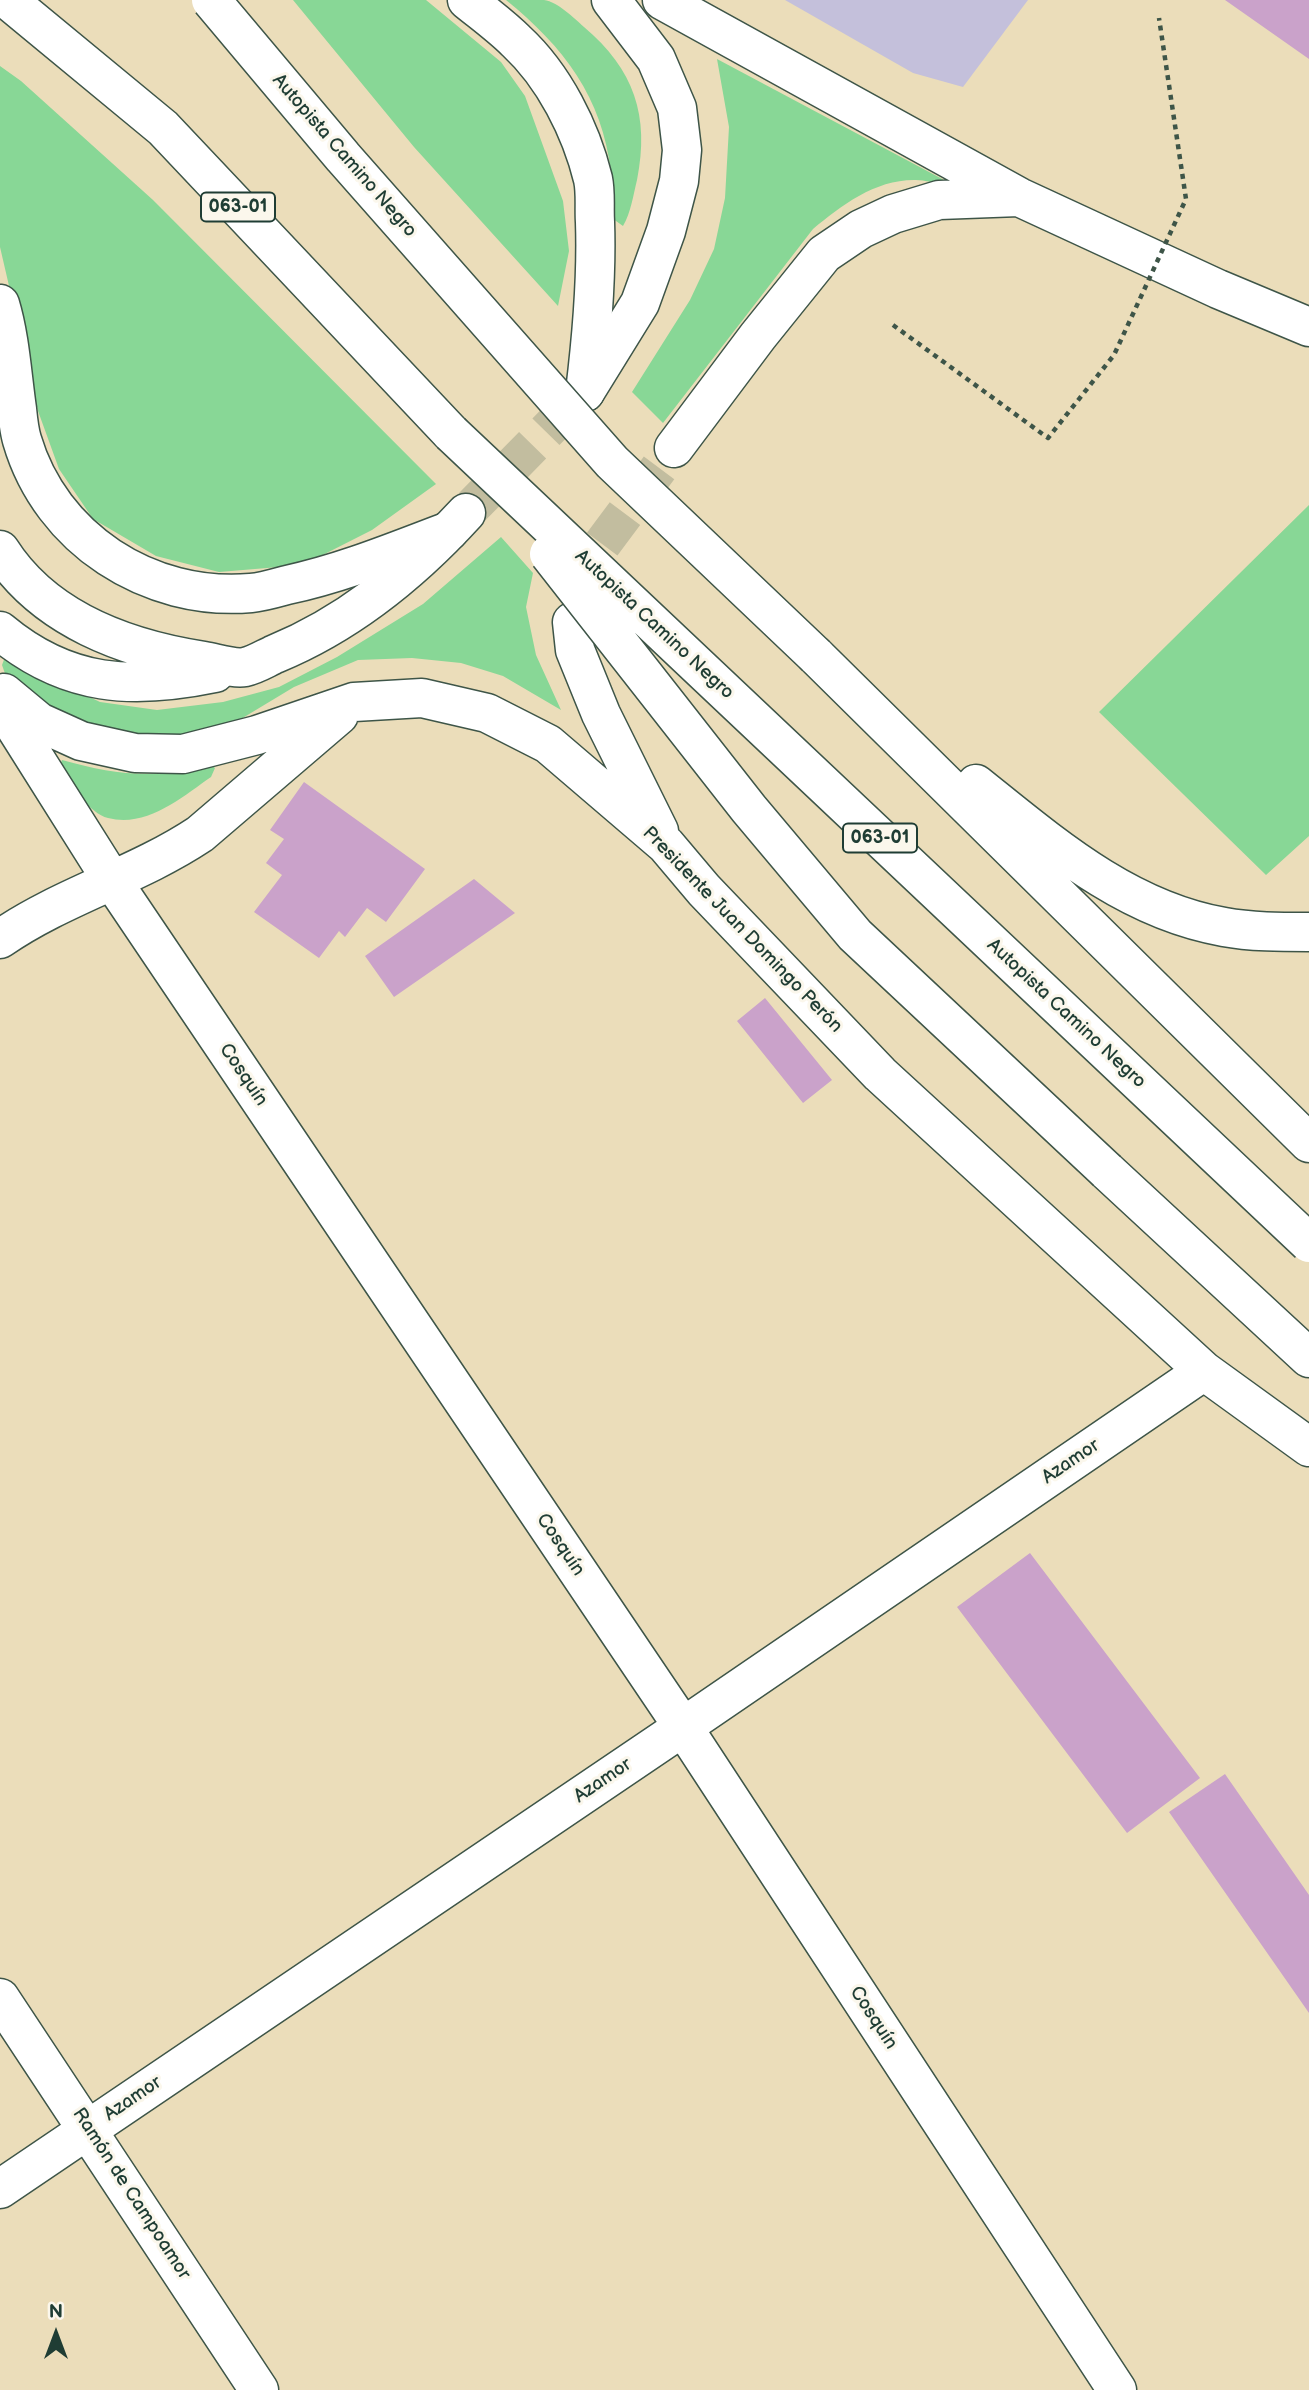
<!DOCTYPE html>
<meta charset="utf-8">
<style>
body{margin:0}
#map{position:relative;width:1309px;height:2390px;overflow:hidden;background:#ebddba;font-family:"Balsamiq Sans",sans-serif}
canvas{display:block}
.north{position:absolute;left:21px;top:2299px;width:70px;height:70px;-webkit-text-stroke:5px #fbf7ec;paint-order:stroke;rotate:0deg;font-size:19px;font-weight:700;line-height:28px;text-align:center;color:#1f3d34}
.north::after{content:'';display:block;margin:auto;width:24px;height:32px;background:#1f3d34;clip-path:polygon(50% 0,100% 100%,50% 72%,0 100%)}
</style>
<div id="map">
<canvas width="1309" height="2390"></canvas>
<div class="north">N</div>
</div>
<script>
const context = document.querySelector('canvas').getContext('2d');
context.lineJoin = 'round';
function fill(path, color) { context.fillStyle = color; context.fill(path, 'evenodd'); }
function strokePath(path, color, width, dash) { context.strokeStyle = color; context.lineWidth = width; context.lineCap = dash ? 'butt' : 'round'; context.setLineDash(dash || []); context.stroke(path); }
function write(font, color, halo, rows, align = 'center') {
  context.font = font + ' "Balsamiq Sans",sans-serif'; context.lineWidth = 6; context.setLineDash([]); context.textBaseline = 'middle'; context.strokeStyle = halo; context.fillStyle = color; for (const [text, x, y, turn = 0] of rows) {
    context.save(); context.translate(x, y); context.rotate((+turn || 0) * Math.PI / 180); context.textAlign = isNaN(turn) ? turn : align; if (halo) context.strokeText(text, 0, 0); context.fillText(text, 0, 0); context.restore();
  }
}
const industrial = new Path2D(`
 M785 0H1028L963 87 913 73Z`);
const green = new Path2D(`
 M293 0H426L501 62 525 96 563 201 569 251 558 306 414 147Z
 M506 0C518 0 532 0 544 0 558 2 574 18 584 27 634 69 650 116 637 180 633 196 631 212 623 226L609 216C610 202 613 186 611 172 602 97 564 47 506 0Z
 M717 59 946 181 943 185C934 183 925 180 916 180 876 179 842 205 813 229L663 423 632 392 690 300 714 249 725 198 729 127Z
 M0 66 21 81 153 200 436 484 372 530 303 565 219 572 156 556 93 519 59 469 38 411 0 247Z
 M1309 505V836L1266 875 1099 712Z
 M501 537 533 573 526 607 536 655 561 710 503 676 461 663 412 658 358 660 294 687 231 725 183 736 124 739 76 727 9 685 2 665 5 657 100 702 157 710 223 702 279 687 337 657 423 604Z
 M62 760C116 775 156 780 210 764L215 768 211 777C182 797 147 828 108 818 90 814 69 783 59 768Z`);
const building = new Path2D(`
 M1225 0H1309V59Z
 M304 782 425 869 386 922 367 908 345 937 339 931 319 958 254 912 282 875 266 863 284 839 270 830Z
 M474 879 515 913 394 997 365 956Z
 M765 998 832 1080 803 1103 737 1021Z
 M1030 1553 1200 1778 1127 1833 957 1607Z
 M1225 1774 1309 1895V2013L1169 1812Z`);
const minorTunnel = new Path2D(`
 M575 593V586L600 547 674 448`);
const majorTunnel = new Path2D(`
 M466 513 585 392`);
const minor = new Path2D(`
 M662 0 1019 197 1218 289 1309 327
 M674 448 758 336 824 254 861 229 893 214 939 200 1019 197
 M572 622 575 650 601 714 659 831
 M4 693 39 722 81 741 135 753 183 754 257 735 354 702 422 698 487 713 548 744 666 845 704 890 880 1074 1204 1371 1309 1447
 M0 703 111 879 683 1727 1117 2390
 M0 939C62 896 137 876 200 834L339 715
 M0 1998 259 2390
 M0 2189 683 1727 1204 1371`);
const major = new Path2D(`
 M585 392 640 303 666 231 679 181 682 150 677 108 656 59 611 0
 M0 550C44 619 126 649 204 661 216 663 234 669 245 667 255 665 266 658 275 654 348 624 413 571 466 513
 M0 631C67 687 133 690 215 673`);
const highway = new Path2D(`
 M8 0 163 128 451 433
 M467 0C483 13 501 26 516 41 554 76 581 130 593 179 596 193 594 208 595 222 597 279 592 335 585 392
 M0 304C10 337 12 374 17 409 18 419 19 430 22 440 51 539 149 602 251 593 263 592 276 588 287 585 343 573 396 551 449 531
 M816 656 1309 1143
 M976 784C1051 844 1126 910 1224 927 1251 932 1281 932 1309 932
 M1107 1171 1309 1358`);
const pathBridge = new Path2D(`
 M893 325 1048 438 1114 355 1186 199 1159 18`);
const highwayBridge = new Path2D(`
 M211 0 343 157 612 462 816 656
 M451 433 1309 1243
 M549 554 749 809 855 935 1107 1171`);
const shields = [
 [238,207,74],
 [880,838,74]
];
const shieldNames = [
 ["063-01",238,207],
 ["063-01",880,838]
];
const streetNames = [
 ["Autopista Camino Negro",344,156,49],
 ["Autopista Camino Negro",654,625,43],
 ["Presidente Juan Domingo Perón",742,930,46],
 ["Autopista Camino Negro",1066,1014,43],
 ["Cosquín",243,1075,56],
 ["Azamor",1071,1462,-34],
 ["Cosquín",560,1545,56],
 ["Azamor",603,1781,-34],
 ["Cosquín",873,2018,57],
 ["Azamor",133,2099,-34],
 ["Ramón de Campoamor",131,2194,57]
];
fill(industrial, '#c4c0db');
fill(green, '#88d796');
fill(building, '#caa2ca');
strokePath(minorTunnel, '#c2bd9f', 38, [38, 19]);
strokePath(majorTunnel, '#c2bd9f', 38, [38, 19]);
strokePath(minor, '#3e5548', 41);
strokePath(major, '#3e5548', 41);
strokePath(highway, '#3e5548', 41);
strokePath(minor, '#fff', 38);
strokePath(major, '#fff', 38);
strokePath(highway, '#fff', 38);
strokePath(highwayBridge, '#3e5548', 41, []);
strokePath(pathBridge, '#3e5548', 4.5, [5, 5]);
strokePath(highwayBridge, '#fff', 38);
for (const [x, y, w] of shields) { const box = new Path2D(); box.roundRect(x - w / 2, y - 14.5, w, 29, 5); context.fillStyle = '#fbf7ec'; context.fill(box); strokePath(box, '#1f3d34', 2); }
write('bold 18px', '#1f3d34', null, shieldNames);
write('19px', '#1f3d34', '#fbf7ec', streetNames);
</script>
